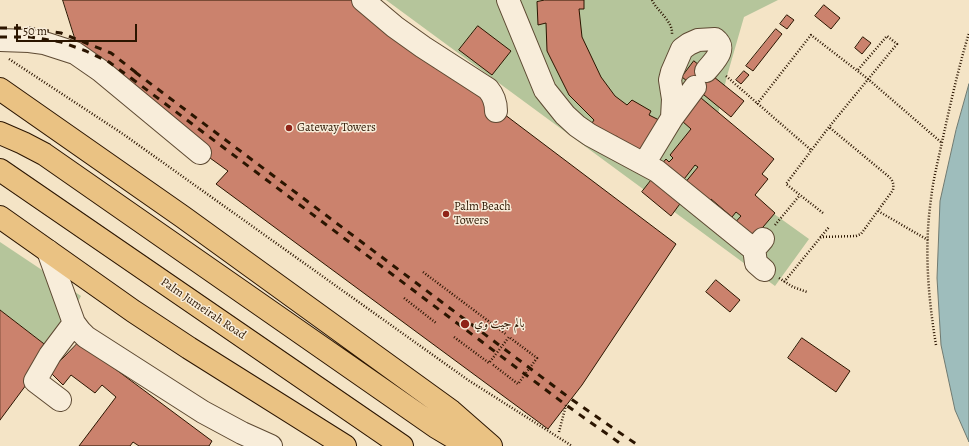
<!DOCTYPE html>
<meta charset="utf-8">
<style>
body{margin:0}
#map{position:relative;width:969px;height:446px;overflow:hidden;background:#f4e4c6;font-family:Alegreya,serif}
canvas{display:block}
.scale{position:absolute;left:16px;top:24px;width:121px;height:18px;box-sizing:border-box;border:2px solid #2b1500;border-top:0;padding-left:5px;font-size:12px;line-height:14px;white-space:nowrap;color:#2b1500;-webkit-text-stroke:3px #f8edda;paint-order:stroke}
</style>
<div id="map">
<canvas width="969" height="446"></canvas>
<div class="scale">50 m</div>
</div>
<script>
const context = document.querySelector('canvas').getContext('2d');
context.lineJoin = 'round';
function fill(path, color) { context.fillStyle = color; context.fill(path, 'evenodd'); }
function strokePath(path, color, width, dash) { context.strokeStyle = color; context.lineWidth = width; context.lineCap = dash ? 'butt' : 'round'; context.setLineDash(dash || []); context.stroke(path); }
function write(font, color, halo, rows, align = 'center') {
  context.font = font + ' Alegreya,Amiri,serif'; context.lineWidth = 3; context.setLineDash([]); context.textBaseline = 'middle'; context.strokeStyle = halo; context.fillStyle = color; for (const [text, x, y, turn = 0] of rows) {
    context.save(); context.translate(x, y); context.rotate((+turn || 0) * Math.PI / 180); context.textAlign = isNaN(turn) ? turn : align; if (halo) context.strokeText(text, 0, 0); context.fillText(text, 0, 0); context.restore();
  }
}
const green = new Path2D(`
 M386 0H778L744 17 727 76 706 165 809 239 775 286Z
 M0 242 81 296 52 350 0 310Z`);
const water = new Path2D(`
 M969 84V442L955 410 941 345 937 278 940 201 956 130Z`);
const building = new Path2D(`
 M63 0H353L676 244 582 385 548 429 216 184 228 171 84 67Z
 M545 0H584V9H579L582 37 601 77 615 96 627 105 632 100 651 111 649 115 661 121 641 155 616 136 612 142 590 126 594 120 569 95 547 51 546 23 538 25 537 2Z
 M824 5 840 18 831 29 815 16Z
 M787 15 794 20 787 29 780 24Z
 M478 26 511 51 492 75 459 50Z
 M776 29 782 34 753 71 746 66Z
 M863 37 871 43 862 54 855 48Z
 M694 61 744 101 731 117 682 77Z
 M744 71 749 75 741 84 736 80Z
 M701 98 774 159 762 174 768 179 755 195 775 213 751 241 732 226 741 216 736 212 732 217 711 199 707 203 684 184 698 167 695 165 681 183 660 166 666 159 669 162 673 158 670 155 691 129 682 121Z
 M653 178 682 201 671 216 642 192Z
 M716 280 740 300 730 312 706 292Z
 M0 310 52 350 0 420Z
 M802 338 850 371 836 392 788 358Z
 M79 342 212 441 209 446H139L133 442 130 446H79L116 397 102 385 95 393 71 375 63 385 50 372Z`);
const path = new Path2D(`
 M652 0C657 11 673 21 672 34
 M9 59 123 134 468 380 572 446
 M726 76 811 150
 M757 104 811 35 868 79 942 143
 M878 211 928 240
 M823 213 786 184 829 127 897 44 887 36 857 71
 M775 225 800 195
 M820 237 856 236 861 234 893 190C894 184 893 180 888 176L829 127
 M423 272 507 335
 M779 278 793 287 807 292
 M784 282 829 227
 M404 298 436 323
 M454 337 489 363 509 337 537 358 518 384 492 364
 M936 345C928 296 924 248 931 199 933 180 938 161 942 142 950 106 958 69 969 33
 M559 432 566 405`);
const minor = new Path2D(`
 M363 0 395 27 423 47 488 89C494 96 496 102 496 111
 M508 0 545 90 565 115 577 126 590 135 657 171 752 248 756 247 763 239
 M0 40 29 41 44 43 75 53 101 71 200 153
 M672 118 695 87
 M644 164 672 118 673 99 670 80 672 72 682 49 689 44 698 40 715 39C728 49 714 61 706 71
 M754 248 756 263 764 270
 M48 251 74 323 80 331 86 337 203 412 242 433 271 446
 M60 400 35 381 50 355 74 323`);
const major = new Path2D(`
 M0 89 183 217 451 411 491 446
 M0 133 23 143 44 154 436 427 468 446
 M0 170 402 446
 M0 217 133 311 189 348 345 446`);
const rail = new Path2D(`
 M0 28H29L61 33 111 53 138 74
 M0 37H31L61 42 86 51 109 62 135 81
 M135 72 571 399 639 446
 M131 78 566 405 624 446`);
const markers = [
 [289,128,4,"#8f2418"],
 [446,214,4,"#8f2418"],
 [465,324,5,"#8f2418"]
];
const poiNames = [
 ["Gateway Towers",297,128],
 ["Palm Beach",454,207],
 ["Towers",454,221],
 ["بالم جيت وي",474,324]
];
const streetNames = [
 ["Palm Jumeirah Road",203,309,34]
];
fill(green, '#b5c59b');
fill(water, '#9ebdbc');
strokePath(water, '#707a71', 1);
fill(building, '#cb826d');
strokePath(building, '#2b1500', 1);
strokePath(minor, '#5d4932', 24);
strokePath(major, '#2b1500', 24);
strokePath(path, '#2b1500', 2.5, [1, 2]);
strokePath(minor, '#f8edda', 22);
strokePath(major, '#eac283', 22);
strokePath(rail, '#2b1500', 3, [7, 7]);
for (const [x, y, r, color] of markers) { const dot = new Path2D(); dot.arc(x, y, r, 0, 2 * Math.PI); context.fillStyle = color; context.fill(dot); strokePath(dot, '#f8edda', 1.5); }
write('12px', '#2b1500', '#f8edda', poiNames, 'left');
write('12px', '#2b1500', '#f8edda', streetNames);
</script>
